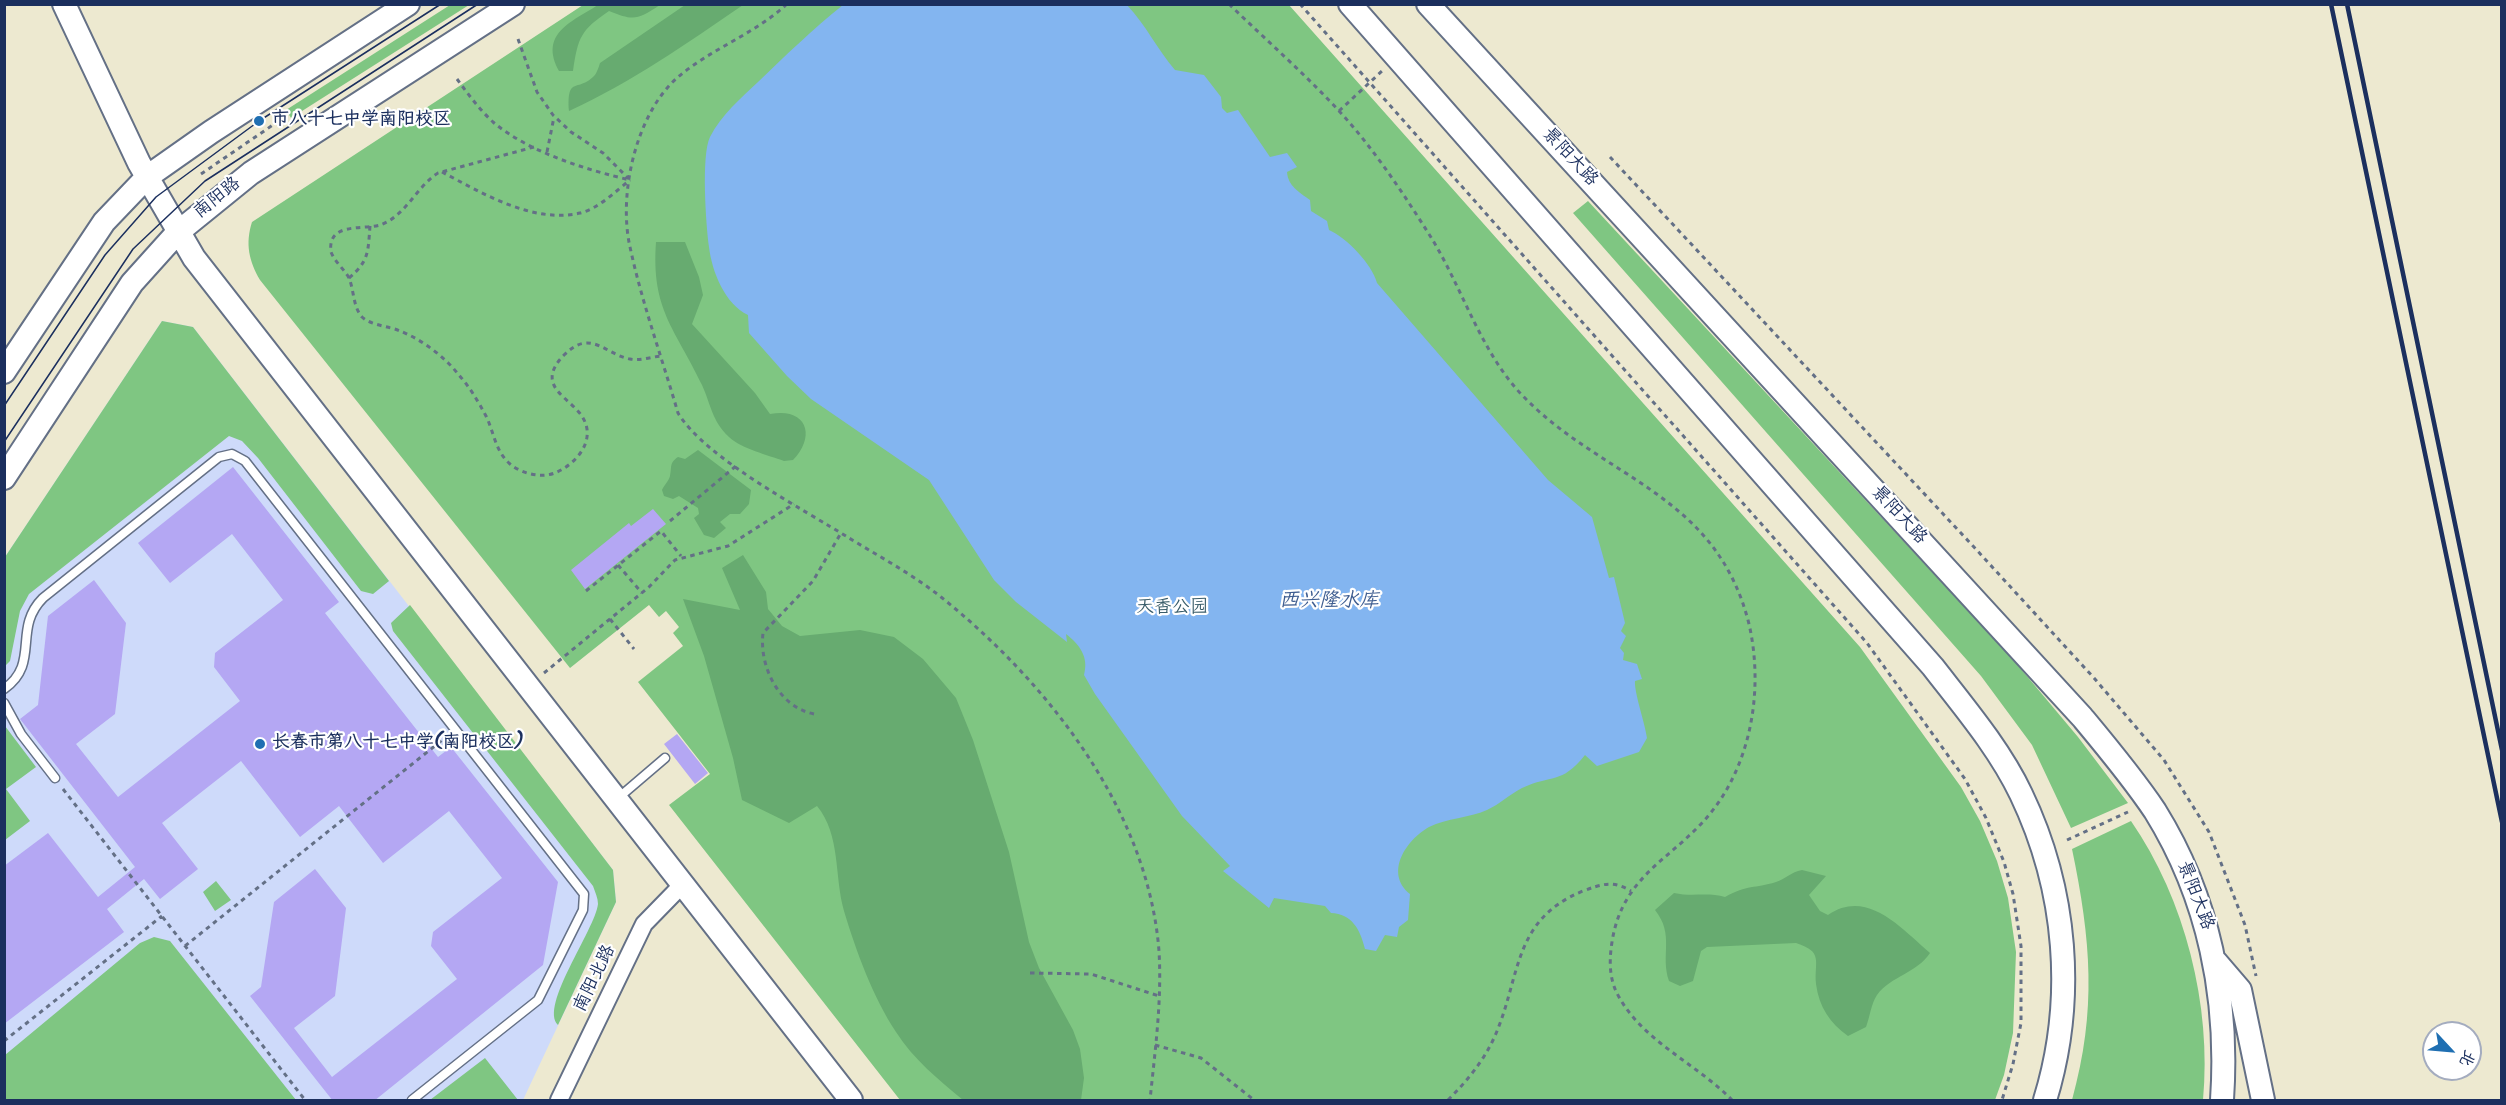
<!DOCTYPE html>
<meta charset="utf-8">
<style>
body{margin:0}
#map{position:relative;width:2506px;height:1105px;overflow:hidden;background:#ede9d0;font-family:Kalam,"LXGW WenKai TC",sans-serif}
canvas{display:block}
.frame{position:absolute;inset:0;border:6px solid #1b2f5e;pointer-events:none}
.north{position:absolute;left:2422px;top:1021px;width:60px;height:60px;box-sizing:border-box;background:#fff;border:2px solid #a4acbf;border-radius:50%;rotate:116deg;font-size:16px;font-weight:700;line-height:24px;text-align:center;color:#1b2f5e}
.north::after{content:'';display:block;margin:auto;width:21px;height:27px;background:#1f6fb2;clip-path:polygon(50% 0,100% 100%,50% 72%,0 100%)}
</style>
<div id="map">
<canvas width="2506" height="1105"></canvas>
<div class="frame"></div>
<div class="north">北</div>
</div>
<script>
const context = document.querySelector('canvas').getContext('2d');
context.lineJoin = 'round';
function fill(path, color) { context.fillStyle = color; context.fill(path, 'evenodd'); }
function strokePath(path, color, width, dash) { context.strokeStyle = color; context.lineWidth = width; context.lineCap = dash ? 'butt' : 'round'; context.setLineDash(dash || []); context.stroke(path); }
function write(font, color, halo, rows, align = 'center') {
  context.font = font + ' Kalam,"LXGW WenKai TC",sans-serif'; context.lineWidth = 4.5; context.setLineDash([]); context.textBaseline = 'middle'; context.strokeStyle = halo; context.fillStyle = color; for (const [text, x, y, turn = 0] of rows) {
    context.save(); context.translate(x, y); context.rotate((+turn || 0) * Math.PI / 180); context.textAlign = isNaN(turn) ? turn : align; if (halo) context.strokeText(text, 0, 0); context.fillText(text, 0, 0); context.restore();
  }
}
const built = new Path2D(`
 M162 321 193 327 613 870 616 902 523 1100H5V557Z`);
const green = new Path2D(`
 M450 5H469L291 118 286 110Z
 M583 5H1289L1860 647 1961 787 1980 821 1997 861 2008 898 2016 952 2013 1033 2004 1075 1995 1100H900L669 805 710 774 638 682 683 646 673 633 679 627 666 611 659 617 649 605 570 668 260 280C249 261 245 244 252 222Z
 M1588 201 2010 656 2078 737 2128 803 2071 828 2032 745 1981 676 1573 213Z
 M162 321 193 327 389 581 373 594 361 591 258 458 242 441 229 436 29 594 20 611 10 661 5 666V557Z
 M410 605 613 870 616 902 558 1025C539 1006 595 930 598 904 598 898 595 892 593 886L393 631 391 623Z
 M5 726 36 767 6 789 30 821 5 840Z
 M2131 821C2185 899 2212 1006 2203 1100H2072C2097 1010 2091 940 2072 849Z
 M216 881 231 900 215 911 203 892Z
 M154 937 170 941 296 1100H5V1055L140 943Z
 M485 1058 518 1100H430Z`);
const forest = new Path2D(`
 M598 5H660C637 20 634 21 609 11 581 30 578 37 573 71H559C539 34 571 22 598 5Z
 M685 5H743C686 44 632 82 569 111 567 75 577 93 594 76 597 73 599 66 600 63Z
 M656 242H685L699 277 703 295 692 324 755 393 770 414C806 407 817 435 793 460L784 461C768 455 742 449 729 437 712 421 711 405 702 385 675 328 651 310 656 242Z
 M698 450 751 490 749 504 740 514H730L720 522 726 528 714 538 704 535 694 518 699 514 698 508 679 496 673 499 664 496 662 490C664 485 669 481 670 476 672 467 669 463 678 457L685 459Z
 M743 555 766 592 768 609 782 626 800 636 860 630 894 637 923 659 956 698 973 740 1009 852 1029 942 1039 968 1073 1030 1080 1049 1084 1078 1081 1100H963C939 1080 913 1059 896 1032 873 997 856 951 844 911 834 876 841 835 817 806L789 823 742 800 733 758 704 656 683 599 740 610 722 568Z
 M1802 870 1826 876 1809 895 1820 911 1828 915C1867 888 1901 928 1930 953 1917 973 1891 976 1877 995 1871 1004 1870 1016 1866 1027L1848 1036C1830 1023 1819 1007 1816 984 1814 961 1824 952 1796 943L1707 947 1701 951 1693 981 1680 986 1669 981C1660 955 1675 935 1655 910L1674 893C1691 897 1709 892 1725 897 1748 884 1754 889 1776 882 1785 879 1791 872 1802 870Z`);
const water = new Path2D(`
 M843 5H1127C1146 25 1157 49 1175 70L1204 75 1221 97 1222 108 1227 113 1238 110 1270 157 1287 153 1297 167 1287 172C1288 186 1299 192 1310 200L1311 211 1327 221 1329 230C1347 238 1372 264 1377 283L1548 480 1592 517 1609 578 1614 577 1625 623 1621 631 1626 636 1620 648 1624 653 1623 660 1637 664 1642 679 1635 681C1634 692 1645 723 1647 738L1639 752 1597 766 1585 755C1561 785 1552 774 1522 788 1510 794 1500 804 1487 810 1469 818 1447 818 1429 827 1406 840 1384 873 1410 894L1408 920 1399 927 1397 937 1385 935 1376 951 1365 949C1360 929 1352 914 1331 913L1325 906 1274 898 1269 908 1223 871 1230 866 1182 816 1095 694 1084 675C1089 657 1080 645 1066 634L1067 642 1016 602 994 580 929 480 811 399 787 376 749 333 748 315C725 304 712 272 709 247 706 225 701 155 710 137 721 115 741 98 758 82 786 55 813 29 843 5Z`);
const building = new Path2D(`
 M233 467 339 602 325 613 438 757 451 747 558 882 543 965 374 1101H333L250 996 261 987 274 902 315 869 346 908 335 996 294 1028 332 1077 457 979 431 946 433 932 502 878 449 811 383 863 339 806 300 837 241 761 162 823 198 869 160 899 144 879 107 909 124 932 4 1024V866L48 833 98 897 135 867 20 719 38 705 48 616 94 580 126 623 115 714 76 744 118 797 240 701 214 667 215 653 283 600 232 534 170 583 138 543Z
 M653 509 666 524 585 589 571 570 629 523 631 526Z
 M677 734 708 773 695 784 664 744Z`);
const path = new Path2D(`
 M787 4C755 34 710 49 677 78 636 114 618 194 630 247 642 303 662 358 678 413 705 458 803 509 849 538 880 557 912 574 941 597 1048 683 1148 810 1159 951 1162 1001 1155 1051 1150 1100
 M1229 4C1266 40 1305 74 1340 112 1373 148 1401 190 1427 231 1461 283 1479 350 1522 395 1602 479 1716 492 1749 624 1763 685 1753 755 1716 806 1678 858 1623 871 1612 942 1609 961 1609 980 1619 997 1644 1042 1697 1064 1732 1100
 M1300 4 1867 643 1965 779 1986 818 2004 862 2013 894 2021 946V1023L2013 1064 2002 1100
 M518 39 537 92 553 115 571 132 603 153 629 179
 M457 79C468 94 479 109 493 122 528 152 587 170 630 180
 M1339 111 1382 71
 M534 147 438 173C416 187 406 216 380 225 362 230 327 222 331 252 335 262 344 269 349 278 354 290 353 307 362 317 372 326 389 326 400 331 421 339 445 357 458 374 469 386 478 401 486 416 494 432 495 451 510 464 522 474 543 479 557 472 577 463 596 440 583 418 571 397 533 387 564 355 591 328 604 354 630 359 640 361 651 357 661 356
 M547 152 554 117
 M1610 157 1973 546 2094 678 2164 760 2209 832 2245 925 2256 976
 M442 172C482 193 533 224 580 213 598 209 616 191 630 180
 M201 174 289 114
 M349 278C369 261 368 252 370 226
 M670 521 736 466
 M618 565 642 593
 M586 591 661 531 681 556
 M610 619 634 649
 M544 673 649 587 675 560 728 546 794 504
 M814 714C779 707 759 667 763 633L813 581 841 533
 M63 789 305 1100
 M2067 840 2128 812
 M185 946 446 737
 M1030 973 1091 974 1159 996
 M4 1041 162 916
 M1155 1045 1201 1058 1254 1100
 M1448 1100C1466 1082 1483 1062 1494 1038 1521 979 1511 920 1583 891 1602 884 1613 880 1631 891`);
const lane = new Path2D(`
 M4 689C41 663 12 629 43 598L219 457 232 454 245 461 584 894 583 910 538 1000 412 1100
 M4 703 21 734 55 778
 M617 799 665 758`);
const street = new Path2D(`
 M559 1100 644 924 682 885`);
const secondary = new Path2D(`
 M64 4 139 163 194 258 851 1100
 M1350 4 1933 667C1964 707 1999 748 2021 794 2067 890 2076 999 2045 1100
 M1428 4 2082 717C2107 747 2133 778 2155 811 2209 898 2229 998 2222 1100
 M4 372 104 222 147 177 211 132 408 4
 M4 478 132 283 177 233 251 173 513 4
 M2216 962 2240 990 2263 1100`);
const tram = new Path2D(`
 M4 406 105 255 156 197 259 121 441 4
 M4 442 133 249 205 181 478 4`);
const rail = new Path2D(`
 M2331 4 2502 822
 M2347 4 2502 750`);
const markers = [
 [259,121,6,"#1f6fb2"],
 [260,744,6,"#1f6fb2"]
];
const poiNames = [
 ["市八十七中学南阳校区",271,121],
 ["长春市第八十七中学(南阳校区)",272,744]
];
const streetNames = [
 ["景阳大路",1569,158,47],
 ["南阳路",218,199,-39],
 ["景阳大路",1898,516,47],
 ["景阳大路",2194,896,69],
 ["南阳北路",596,979,-64]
];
const parkNames = [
 ["天香公园",1172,609]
];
const waterNames = [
 ["西兴隆水库",1329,603]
];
fill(built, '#cedafa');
fill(green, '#7fc682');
fill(forest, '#67ab70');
fill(water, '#83b5f0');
fill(building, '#b4a7f3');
strokePath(lane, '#647086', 11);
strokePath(street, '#647086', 20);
strokePath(secondary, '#647086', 26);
strokePath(path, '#647086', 3, [4.5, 4.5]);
strokePath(lane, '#fff', 8);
strokePath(street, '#fff', 16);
strokePath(secondary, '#fff', 22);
strokePath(tram, '#1b2f5e', 1.5);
strokePath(rail, '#1b2f5e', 4.5);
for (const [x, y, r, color] of markers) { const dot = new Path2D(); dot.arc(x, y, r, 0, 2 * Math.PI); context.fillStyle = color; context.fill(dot); strokePath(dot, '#fff', 2); }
write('bold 18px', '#1b2f5e', '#fff', poiNames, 'left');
write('18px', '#1b2f5e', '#fff', streetNames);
write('18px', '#395c69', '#fff', parkNames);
write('italic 20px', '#3f5e91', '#fff', waterNames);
</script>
